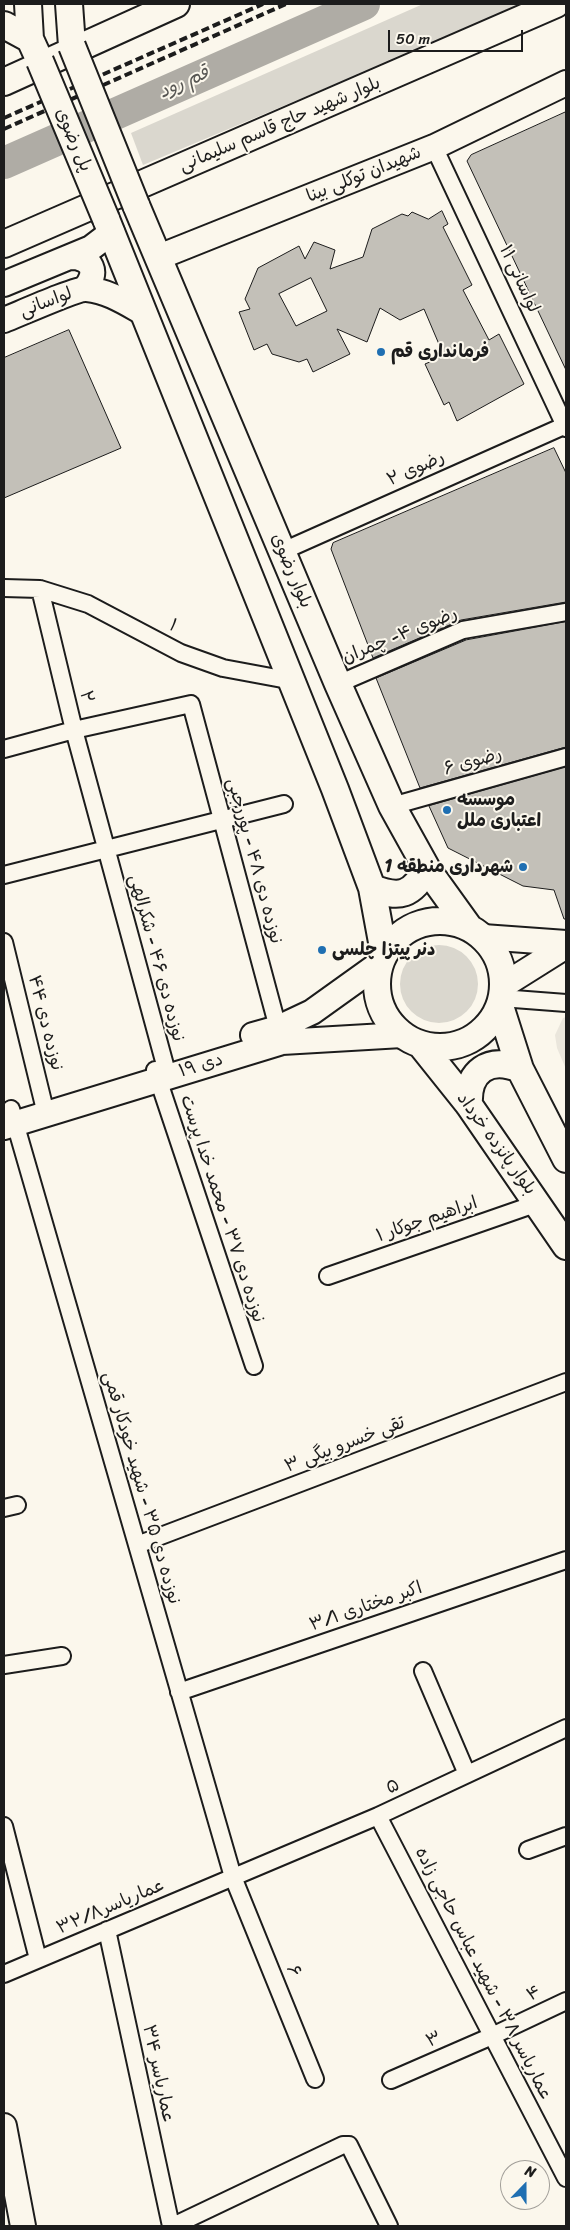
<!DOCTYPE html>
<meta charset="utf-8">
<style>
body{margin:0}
#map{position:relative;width:570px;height:2230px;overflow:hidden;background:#fbf7ec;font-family:Sriracha,sans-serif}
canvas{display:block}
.frame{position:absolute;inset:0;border:5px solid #1c1c1c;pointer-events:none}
.north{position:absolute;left:500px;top:2160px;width:50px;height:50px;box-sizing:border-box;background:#fbf7ec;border:1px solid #a29f99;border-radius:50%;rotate:22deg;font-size:14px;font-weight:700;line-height:20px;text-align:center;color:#1c1c1c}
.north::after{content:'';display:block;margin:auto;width:18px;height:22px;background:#1f6fb2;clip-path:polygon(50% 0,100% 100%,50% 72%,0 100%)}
.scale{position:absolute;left:388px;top:30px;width:135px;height:22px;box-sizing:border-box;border:2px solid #1c1c1c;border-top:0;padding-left:6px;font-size:15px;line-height:18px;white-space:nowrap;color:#1c1c1c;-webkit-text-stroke:4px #fbf7ec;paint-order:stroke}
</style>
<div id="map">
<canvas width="570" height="2230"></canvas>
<div class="frame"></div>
<div class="north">N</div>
<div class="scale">50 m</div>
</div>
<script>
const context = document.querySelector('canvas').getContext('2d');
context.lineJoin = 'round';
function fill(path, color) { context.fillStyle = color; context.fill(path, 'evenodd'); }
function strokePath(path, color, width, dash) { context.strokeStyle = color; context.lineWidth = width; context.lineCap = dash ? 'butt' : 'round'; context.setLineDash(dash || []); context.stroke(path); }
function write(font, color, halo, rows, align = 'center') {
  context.font = font + ' Sriracha,"Playpen Sans Arabic",sans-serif'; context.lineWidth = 4; context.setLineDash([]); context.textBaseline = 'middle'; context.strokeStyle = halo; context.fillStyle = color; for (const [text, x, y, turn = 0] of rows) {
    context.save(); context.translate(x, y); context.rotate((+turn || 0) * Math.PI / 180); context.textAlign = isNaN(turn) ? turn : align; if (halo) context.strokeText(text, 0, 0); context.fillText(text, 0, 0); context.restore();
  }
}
const built = new Path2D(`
 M566 1017V1069L557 1048 555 1035 563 1018Z`);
const green = new Path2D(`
 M423 4H519L464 30 143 165 131 133Z
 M400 984a39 39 0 1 1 78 0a39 39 0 1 1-78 0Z`);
const river = new Path2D(`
 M4 163 364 4`);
const building = new Path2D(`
 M566 112V370L467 161 471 155Z
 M442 211 448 224 443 227 472 285 463 290 489 340 499 334 524 384 457 421 449 402 444 405 425 364 444 356 424 309 400 320 380 308 367 342 337 329 350 354 313 372 307 359 299 362 272 354 267 344 254 350 239 312 250 309 245 299 258 268 299 246 305 259 314 242 335 250 330 269 363 257 372 229 402 214 408 216 412 212 428 219ZM311 278 327 311 296 326 279 294Z
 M69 330 121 448 4 498V358Z
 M554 448 566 473V602L461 620 373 658 331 549 333 543Z
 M566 622V747L420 788 376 678 466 640Z
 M566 767V919H564L554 890 523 886 448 848 429 806Z`);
const street = new Path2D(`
 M434 147 566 428
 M283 551 566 425
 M4 588 40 589 88 604 181 653 223 668 293 681
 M40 589 74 730 168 1076
 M338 684 463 630 566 612
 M4 749 74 730 191 704 278 1028
 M392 806 566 757
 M4 875 284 804
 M4 942 46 1114
 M501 998 566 1003
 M155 1070 254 1366
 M11 1109 233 1877 315 2079
 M328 1276 538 1203
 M4 1508 17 1505
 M137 1545 566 1382
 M4 1665 62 1656
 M423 1671 467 1774
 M179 1692 566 1560
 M378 1816 566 2178
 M4 1826 38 1959
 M528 1850 566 1836
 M107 1930 171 2226
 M4 1974 378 1816 566 1728
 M391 2080 492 2036 566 2001
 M173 2226 343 2145H349L389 2226`);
const secondary = new Path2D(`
 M71 257C92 257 99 273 85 288
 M159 257 434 147 566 83
 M4 284 91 248 112 232
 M4 320C17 315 77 288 87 289 108 291 126 303 144 313
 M483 937 566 943
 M504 985 566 946
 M253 1035 278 1028 312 1012 379 964
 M4 1127 282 1042 402 1035
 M4 2126 23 2226`);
const primary = new Path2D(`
 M28 4 30 39
 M69 4 72 46
 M4 25 30 39 40 61
 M4 82 176 4
 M136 205 338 684 392 806 427 869 468 926
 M106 219 335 789 372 888 384 953
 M4 244 556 4
 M372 888C401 899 411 895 427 869
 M377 984a63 63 0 1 1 126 0a63 63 0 1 1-126 0Z
 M500 1006 520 1069 566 1159
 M421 1045 469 1105 566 1246
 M469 1105C467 1071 489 1056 520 1069`);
const rail = new Path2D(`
 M4 118 263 4
 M4 129 286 4`);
const primaryBridge = new Path2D(`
 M72 46 136 205
 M40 61 106 219`);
const markers = [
 [381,352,5,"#1f6fb2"],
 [447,810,5,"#1f6fb2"],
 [523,867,5,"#1f6fb2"],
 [322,950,5,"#1f6fb2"]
];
const streetNames = [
 ["بلوار شهید حاج قاسم سلیمانی",280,125,-23],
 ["پل رضوی",73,140,67],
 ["شهیدان توکلی بینا",364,175,-22],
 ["لواسانی ۱۱",519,279,65],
 ["لواسانی",46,303,-21],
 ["رضوی ۲",416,469,-24],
 ["بلوار رضوی",291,571,67],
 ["۱",173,626,28],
 ["رضوی ۴- چمران",400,636,-22],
 ["۲",86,697,77],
 ["رضوی ۶",473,762,-16],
 ["نوزده دی ۴۸ - پوررجبی",254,861,75],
 ["نوزده دی ۴۶ - شکرالهی",156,958,75],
 ["نوزده دی ۴۴",45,1023,76],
 ["۱۹ دی",201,1066,-17],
 ["بلوار پانزده خرداد",496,1144,54],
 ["نوزده دی ۳۷ - محمد خدا پرست",222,1209,72],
 ["۱ ابراهیم جوکار",427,1220,-19],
 ["۳ تقی خسرو بیگی",345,1445,-21],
 ["نوزده دی ۳۵ - شهید خودکار قمی",141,1488,74],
 ["۳/۱ اکبر مختاری",366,1607,-19],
 ["۵",393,1787,-25],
 ["عماریاسر۳۲/۸",111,1907,-23],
 ["۶",293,1971,68],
 ["عماریاسر ۳۸ - شهید عباس حاجی زاده",483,1974,63],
 ["۴",534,1994,-26],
 ["۳",434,2040,-23],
 ["عماریاسر ۳۴",158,2074,78]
];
const poiNames = [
 ["فرمانداری قم",391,352],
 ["موسسه",457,800],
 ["اعتباری ملل",457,821],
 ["شهرداری منطقه 1",513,867,"right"],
 ["دنر پیتزا چلسی",332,950]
];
const waterNames = [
 ["قم رود",184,83,-24]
];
fill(built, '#eae6dc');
fill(green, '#dad7ce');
strokePath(river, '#afaca5', 32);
fill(building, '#c3c0b8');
strokePath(building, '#1c1c1c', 1);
strokePath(street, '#1c1c1c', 20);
strokePath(secondary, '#1c1c1c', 28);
strokePath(primary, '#1c1c1c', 30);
strokePath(street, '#fbf7ec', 16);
strokePath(secondary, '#fbf7ec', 24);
strokePath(primary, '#fbf7ec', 26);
strokePath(rail, '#1c1c1c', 4, [8, 4]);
strokePath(primaryBridge, '#1c1c1c', 30, []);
strokePath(primaryBridge, '#fbf7ec', 26);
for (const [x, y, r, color] of markers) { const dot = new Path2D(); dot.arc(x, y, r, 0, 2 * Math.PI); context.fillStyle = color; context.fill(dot); strokePath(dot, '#fbf7ec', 2); }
write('18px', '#1c1c1c', '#fbf7ec', streetNames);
write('bold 18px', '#1c1c1c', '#fbf7ec', poiNames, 'left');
write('italic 19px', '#575653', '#fbf7ec', waterNames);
</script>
